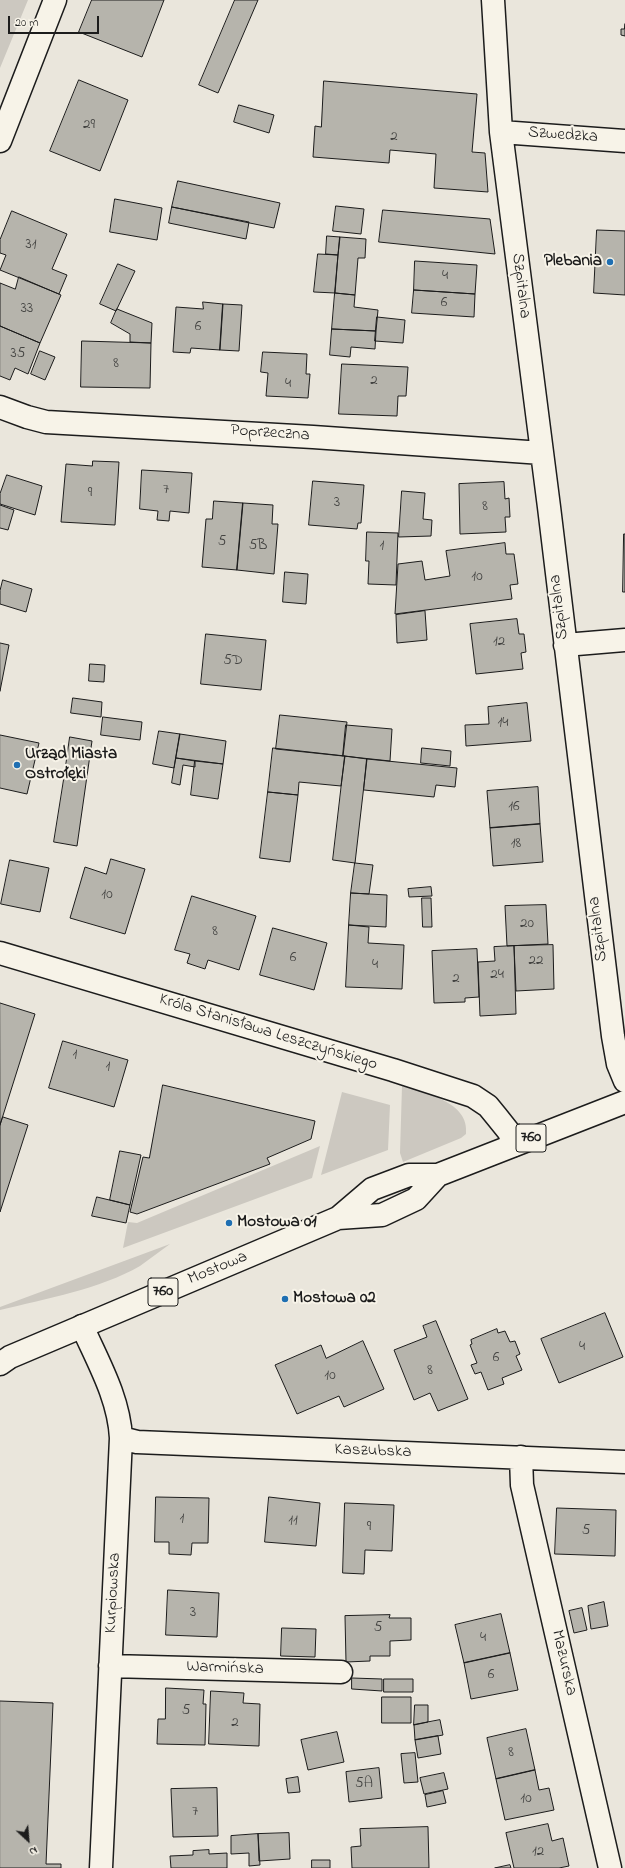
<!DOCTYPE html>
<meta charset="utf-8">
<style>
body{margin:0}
#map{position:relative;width:625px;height:1868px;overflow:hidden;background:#eae6dc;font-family:"Indie Flower",sans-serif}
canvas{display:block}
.north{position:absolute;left:8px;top:1820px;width:40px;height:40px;-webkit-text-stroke:3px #f7f3e8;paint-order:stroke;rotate:154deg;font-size:11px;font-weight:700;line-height:16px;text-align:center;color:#1c1c1c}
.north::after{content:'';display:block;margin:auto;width:14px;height:18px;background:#1c1c1c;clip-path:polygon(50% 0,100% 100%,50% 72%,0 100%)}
.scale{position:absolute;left:8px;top:16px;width:91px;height:18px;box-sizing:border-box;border:2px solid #1c1c1c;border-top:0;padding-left:5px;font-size:12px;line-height:14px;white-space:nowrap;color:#1c1c1c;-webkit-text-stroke:3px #f7f3e8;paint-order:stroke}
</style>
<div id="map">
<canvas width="625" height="1868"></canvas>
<div class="north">N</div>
<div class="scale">20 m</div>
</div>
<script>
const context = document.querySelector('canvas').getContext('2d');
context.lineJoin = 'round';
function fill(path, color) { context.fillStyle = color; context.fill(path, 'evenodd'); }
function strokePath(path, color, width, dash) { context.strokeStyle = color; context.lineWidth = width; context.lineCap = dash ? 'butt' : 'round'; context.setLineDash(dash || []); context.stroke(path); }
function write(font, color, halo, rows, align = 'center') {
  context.font = font + ' "Indie Flower",sans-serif'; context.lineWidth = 4; context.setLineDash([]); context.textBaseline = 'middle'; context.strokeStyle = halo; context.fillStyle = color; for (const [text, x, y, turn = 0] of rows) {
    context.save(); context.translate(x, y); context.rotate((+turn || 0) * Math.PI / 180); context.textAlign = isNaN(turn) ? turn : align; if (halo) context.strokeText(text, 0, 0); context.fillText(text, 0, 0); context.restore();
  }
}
const green = new Path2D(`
 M0 0H28L0 68Z
 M402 1086C425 1093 470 1102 466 1134L461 1138 403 1162 400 1153Z
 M342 1092 390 1105 388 1150 321 1175Z
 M320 1146 312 1178 123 1248 128 1222 137 1223Z
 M170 1244C160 1251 150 1259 140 1266 100 1289 45 1299 0 1310V1307Z`);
const building = new Path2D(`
 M92 0H164L142 57 79 32Z
 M235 0H258L218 93 199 85Z
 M625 24V36L621 35V29H624Z
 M79 80 128 100 100 171 50 151Z
 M324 81 477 94 472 152 485 153 488 192 434 188 436 154 390 150 389 163 313 157 315 126 321 127Z
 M239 105 274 115 269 133 234 122Z
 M178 181 280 203 274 228 172 207Z
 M115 199 162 208 157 240 110 232Z
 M336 206 364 209 361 234 333 231Z
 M172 207 249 222 246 239 169 223Z
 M383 210 490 219 495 254 379 242Z
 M12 211 67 234 52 269 67 275 59 294 0 270 6 255 0 253V240Z
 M597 230 625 231V295L594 293Z
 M327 236 340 237 338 255 326 254Z
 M340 237 366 239 365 258H358L355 295 335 293Z
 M318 254 338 255 335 293 314 292Z
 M415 261 477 265 475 294 414 290Z
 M118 264 135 271 116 311 100 304Z
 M19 277 61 295 40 343 0 326V283L15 289Z
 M414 290 475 294 474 317 412 313Z
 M335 293 355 295 354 307 378 310 376 331 332 329Z
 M203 302 223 304 220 350 191 348 190 353 173 352 176 307 203 309Z
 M223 304 242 305 239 351 220 350Z
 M117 309 152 323 151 343 130 342V334L111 323Z
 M377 317 405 320 403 343 375 341Z
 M0 326 40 343 28 374 15 368 10 380 0 376Z
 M332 329 376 331 375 349 351 347 350 357 330 355Z
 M82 341 151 343 150 388 81 387Z
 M40 351 55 357 45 380 31 374Z
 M263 352 307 354 306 374H310L308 398 266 396 268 373 261 372Z
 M342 364 408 367 406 396H398L397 416 339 414Z
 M93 461 119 462 115 525 61 522 66 464 92 466Z
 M142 470 192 473 189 513 170 511 169 521 157 520 158 511 140 509Z
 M7 475 42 486 35 515 0 504V494Z
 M313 481 364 485 361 523H358L357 529 309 525Z
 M504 482 505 499 509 498 510 517H505L506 532 460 534 459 484Z
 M402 491 425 493 423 519 432 520 431 536 399 537Z
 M214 501 243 503 237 570 202 567 206 519H212Z
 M243 503 273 505 272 524H278L274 574 237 570Z
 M0 505 14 510 8 530 0 528Z
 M367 532 398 533 396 585 368 584 369 561H366Z
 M624 534H625V592H623Z
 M505 543 506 554H514L518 584 510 585 512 599 395 614 398 564 422 561 425 580 450 576 446 551Z
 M285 572 308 574 306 604 283 602Z
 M3 580 32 589 26 612 0 604V591Z
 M425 611 427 640 397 643 396 615Z
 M517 619 519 634H524L526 652 521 653 523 669 476 674 470 624Z
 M206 634 266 640 261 690 201 684Z
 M0 643 9 645 0 691Z
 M90 664 105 665 104 682 89 681Z
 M73 698 102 702 101 717 71 713Z
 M527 703 531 741 466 746 465 725 489 724 488 707Z
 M280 715 347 722 343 756 276 749Z
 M103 717 142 722 140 740 101 735Z
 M346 725 392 729 390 761 343 756Z
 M159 731 180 734 174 768 153 764Z
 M180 734 226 741 223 764 176 758Z
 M0 735 39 743 27 794 0 788Z
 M70 737 92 741 87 776 65 773Z
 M273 748 345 756 341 786 299 782 298 795 268 792Z
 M422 748 451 751 450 766 421 763Z
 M345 756 367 759 355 863 333 860Z
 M176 758 195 761V767L183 765 180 785 172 783Z
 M367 759 457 768 455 787 436 785 434 797 364 790Z
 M195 761 223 764 218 799 191 795Z
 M65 773 87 776 77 846 54 842Z
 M538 787 540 824 490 828 487 791Z
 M268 792 298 795 290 862 260 858Z
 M540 824 543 862 493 866 490 828Z
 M111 859 145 869 125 934 70 918 85 867 106 874Z
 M10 860 49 868 40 912 1 904Z
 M355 863 373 865 369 894 351 893Z
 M431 887 432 896 409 897 408 889Z
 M351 893 387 895 386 927 349 925Z
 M192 896 256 916 239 970 208 960 205 969 187 963 190 954 175 950Z
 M422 898H431L432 927H423Z
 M546 905 548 944 507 946 505 906Z
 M349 925 369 927 368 943 404 945 402 989 346 987Z
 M273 928 327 943 314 990 260 975Z
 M553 945 554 989 516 991 514 946Z
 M514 946 516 1014 480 1016 478 962 495 961 494 947Z
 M477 949 479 997 465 998V1002L434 1003 432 951Z
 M0 1003 35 1014 0 1125Z
 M63 1041 128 1060 114 1107 49 1088Z
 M163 1085 315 1121 311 1139 267 1158 270 1164 137 1214 130 1212 143 1157 149 1158Z
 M3 1117 28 1125 0 1212V1125Z
 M120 1151 141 1155 130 1205 110 1200Z
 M97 1197 130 1205 126 1223 92 1216Z
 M605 1313 623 1357 559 1383 541 1339Z
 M436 1321 468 1399 438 1411 430 1393 414 1400 394 1350 427 1337 423 1326Z
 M497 1329 498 1333 505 1331 510 1342 515 1341 520 1354 516 1356 522 1370 502 1378 504 1384 488 1390 481 1372 475 1374 471 1365 477 1363 470 1345 472 1344 471 1340Z
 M363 1341 384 1389 344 1407 339 1396 297 1414 275 1365 321 1345 326 1358Z
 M156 1497 209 1498 208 1543H192L191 1555 169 1554V1542H155Z
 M269 1497 320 1503 316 1546 265 1542Z
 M345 1503 394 1505 392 1551 365 1550 364 1574 343 1573Z
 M557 1508 616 1510 615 1556 555 1554Z
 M168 1590 219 1593 217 1637 166 1635Z
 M604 1602 608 1626 591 1629 588 1606Z
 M582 1608 587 1630 574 1633 569 1611Z
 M501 1614 510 1653 464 1663 455 1625Z
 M390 1615 389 1618H411V1640L390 1641V1656H370V1661L346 1662 345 1616Z
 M282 1628 316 1629 315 1657 281 1656Z
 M510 1653 518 1690 471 1699 464 1663Z
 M352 1678 382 1679V1691L352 1689Z
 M384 1679H413V1692H384Z
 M166 1688 204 1690 203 1704H206L205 1745 157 1744 158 1719H165Z
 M211 1691 244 1693 243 1703 260 1704 259 1746 209 1744Z
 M382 1697H411V1723H382Z
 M0 1701 53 1703 46 1864H61V1868H0Z
 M415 1705H428V1722L414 1725Z
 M440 1720 443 1735 415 1740 414 1725Z
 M526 1729 535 1770 496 1779 487 1738Z
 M337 1732 344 1762 308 1770 301 1740Z
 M438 1736 441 1754 418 1758 415 1740Z
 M415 1753 418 1782 404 1783 401 1754Z
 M379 1768 382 1798 349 1802 346 1772Z
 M535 1770 539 1790 549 1788 554 1810 505 1820 496 1779Z
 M444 1773 448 1789 424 1794 420 1778Z
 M298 1777 300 1792 288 1793 286 1779Z
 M217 1788 218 1836 173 1837 171 1789Z
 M443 1791 446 1803 427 1807 425 1795Z
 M548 1824 552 1841 563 1838 569 1866 559 1868H514L506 1833Z
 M428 1827 429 1868H352L351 1847 361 1846 360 1829Z
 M289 1833 290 1859 259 1861 258 1834Z
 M258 1834 260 1865 249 1866V1853L231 1854V1836Z
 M209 1850V1854L227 1853V1868H171L170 1856 193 1855V1851Z
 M312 1860H330V1868H312Z
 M510 1865 511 1868H495Z`);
const minor = new Path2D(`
 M493 0 501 132 549 507 613 1036 618 1064 625 1081
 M501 132 625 141
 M0 141 55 0
 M0 407 27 417 46 422 313 437 542 453
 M565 645 625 640
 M0 953 393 1070 473 1096 488 1106 497 1117 509 1132 514 1145
 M82 1326C98 1362 119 1398 121 1438L101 1868
 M121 1438 137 1442 625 1462
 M521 1457 522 1485 610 1868
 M110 1666 341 1672`);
const major = new Path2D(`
 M338 1218 382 1215 416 1199 438 1175
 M0 1364 10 1357 338 1218 372 1189 409 1175H438L625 1102`);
const markers = [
 [610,262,4,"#1f6fb2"],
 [17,765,4,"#1f6fb2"],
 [229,1223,4,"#1f6fb2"],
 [285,1299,4,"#1f6fb2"]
];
const numberNames = [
 ["29",89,126],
 ["2",394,138],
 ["31",31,246],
 ["4",445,277],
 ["6",444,304],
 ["33",27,310],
 ["6",198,328],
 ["35",18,355],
 ["8",116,365],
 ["2",374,382],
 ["4",288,385],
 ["7",166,491],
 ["9",90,494],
 ["3",337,504],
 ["8",485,508],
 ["5",222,543],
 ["5B",258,547],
 ["1",382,547],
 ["10",477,578],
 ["12",499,643],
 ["5D",233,662],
 ["14",503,724],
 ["16",514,808],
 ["18",516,845],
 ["10",107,896],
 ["20",527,925],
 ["8",215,933],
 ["6",293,959],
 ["22",536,962],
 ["4",375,966],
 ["24",497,976],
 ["2",456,980],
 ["1",75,1056],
 ["1",108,1068],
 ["4",582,1348],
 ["6",496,1359],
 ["8",430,1372],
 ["10",330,1377],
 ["1",182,1520],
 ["11",293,1522],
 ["9",369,1528],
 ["5",586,1532],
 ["3",193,1614],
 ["5",378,1629],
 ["4",483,1639],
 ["6",491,1676],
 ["5",186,1712],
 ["2",235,1724],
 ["8",511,1754],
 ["5A",364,1785],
 ["10",526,1800],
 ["7",195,1813],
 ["12",538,1853]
];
const shields = [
 [531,1138,30],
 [163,1292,30]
];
const shieldNames = [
 ["760",531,1138],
 ["760",163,1292]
];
const streetNames = [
 ["Szwedzka",563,136,4],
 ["Szpitalna",520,286,83],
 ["Poprzeczna",270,434,4],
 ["Szpitalna",560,607,-97],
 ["Szpitalna",599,929,-97],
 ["Króla Stanisława Leszczyńskiego",268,1033,17],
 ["Mostowa",218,1269,-23],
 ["Kaszubska",373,1452,2],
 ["Kurpiowska",114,1593,-87],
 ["Mazurska",563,1663,77],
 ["Warmińska",225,1669,2]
];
const poiNames = [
 ["Plebania",602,262,"right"],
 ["Urząd Miasta",25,755],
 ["Ostrołęki",25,775],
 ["Mostowa 01",237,1223],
 ["Mostowa 02",293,1299]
];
fill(green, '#ccc8c0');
fill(building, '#b6b4ac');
strokePath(building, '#1c1c1c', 1);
strokePath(minor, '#1c1c1c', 25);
strokePath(major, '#1c1c1c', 25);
strokePath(minor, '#f7f3e8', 22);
strokePath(major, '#f7f3e8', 22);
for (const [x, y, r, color] of markers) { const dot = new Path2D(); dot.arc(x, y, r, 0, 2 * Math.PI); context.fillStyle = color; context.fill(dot); strokePath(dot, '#f7f3e8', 1.5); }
write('15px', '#424240', null, numberNames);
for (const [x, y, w] of shields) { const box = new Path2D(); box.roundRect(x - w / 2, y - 14, w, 28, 3); context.fillStyle = '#f7f3e8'; context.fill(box); strokePath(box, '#1c1c1c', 1); }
write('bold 16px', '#1c1c1c', null, shieldNames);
write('17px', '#1c1c1c', '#f7f3e8', streetNames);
write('bold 17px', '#1c1c1c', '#f7f3e8', poiNames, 'left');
</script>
